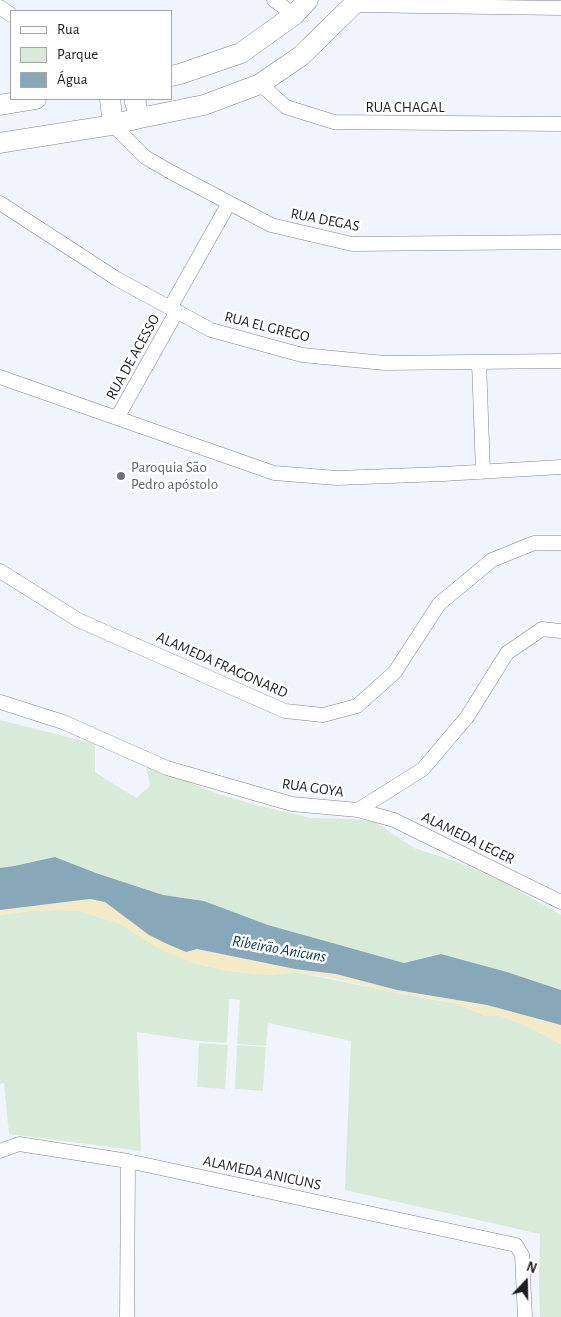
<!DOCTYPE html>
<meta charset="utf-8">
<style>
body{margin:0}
#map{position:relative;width:561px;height:1317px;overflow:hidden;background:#f0f4fc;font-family:"Alegreya Sans",sans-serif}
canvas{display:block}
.legend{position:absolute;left:10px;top:10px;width:162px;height:90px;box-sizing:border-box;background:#fff;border:1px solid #a5a5a6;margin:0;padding:6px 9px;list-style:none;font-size:15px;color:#1d1e21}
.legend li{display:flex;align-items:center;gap:10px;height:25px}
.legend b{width:25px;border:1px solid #a5a5a6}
.north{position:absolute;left:501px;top:1257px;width:50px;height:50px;-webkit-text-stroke:4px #fff;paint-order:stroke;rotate:21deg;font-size:14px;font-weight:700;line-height:20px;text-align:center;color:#1d1e21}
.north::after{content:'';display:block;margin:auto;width:18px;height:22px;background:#1d1e21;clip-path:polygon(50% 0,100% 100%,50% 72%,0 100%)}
</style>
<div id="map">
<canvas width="561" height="1317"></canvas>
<ul class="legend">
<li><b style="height:6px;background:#fff"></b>Rua</li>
<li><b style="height:14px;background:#d8ebd8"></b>Parque</li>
<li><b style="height:14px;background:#86a8b9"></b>Água</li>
</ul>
<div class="north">N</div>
</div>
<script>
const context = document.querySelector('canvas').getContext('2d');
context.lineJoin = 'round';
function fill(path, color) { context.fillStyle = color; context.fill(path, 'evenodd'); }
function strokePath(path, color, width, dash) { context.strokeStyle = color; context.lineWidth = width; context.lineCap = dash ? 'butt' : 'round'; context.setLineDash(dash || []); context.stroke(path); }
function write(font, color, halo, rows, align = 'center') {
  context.font = font + ' "Alegreya Sans",sans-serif'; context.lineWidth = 5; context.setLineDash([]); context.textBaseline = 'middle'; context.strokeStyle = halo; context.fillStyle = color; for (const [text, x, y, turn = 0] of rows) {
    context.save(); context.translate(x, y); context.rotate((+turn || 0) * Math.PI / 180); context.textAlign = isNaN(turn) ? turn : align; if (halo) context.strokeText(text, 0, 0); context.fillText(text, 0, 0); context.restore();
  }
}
const green = new Path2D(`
 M0 720 95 744V772L136 798 150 786 146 765 218 794 256 805 311 818 352 819 375 822 414 848 457 862 502 881 561 915V990L507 972 441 954 404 963 268 925 204 901 163 895 96 873 55 857 14 866 0 868Z
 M61 910 80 911 118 923 194 963 229 971 270 975 295 972 423 998 459 1004 485 1016 498 1015 529 1027 561 1044V1317H540L539 1287 540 1234 345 1190 351 1041 268 1023 266 1046 237 1044 240 1000 229 999 227 1043 198 1041 137 1032 141 1151 9 1134 4 1083 0 1084V915L28 911Z
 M199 1043 228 1045 225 1089 197 1087Z
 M237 1045 266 1047 263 1091 235 1089Z`);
const sand = new Path2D(`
 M90 899 105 902 149 935 186 951 197 949 295 969 336 974 397 990 487 1005 561 1025V1044L529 1027 498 1015 485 1016 459 1004 381 990 333 978 295 972 270 975 229 971 194 963 163 951 118 923 80 911 61 910 28 911 0 915V910Z`);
const water = new Path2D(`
 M55 857 96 873 163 895 204 901 268 925 404 963 441 954 507 972 561 990V1025L487 1005 397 990 336 974 295 969 197 949 186 952 165 943 149 935 105 902 90 899 0 910V868L14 866Z`);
const street = new Path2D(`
 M274 0 294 15
 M353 5 561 8
 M0 7 11 15
 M260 84 286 107 334 122 561 124
 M113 125 145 157 169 171 271 225 352 244 561 242
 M0 203 117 279 211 330 302 355 385 363 561 361
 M170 308 229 203
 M479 362 483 472
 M0 377 274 473 337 478 443 474 561 467
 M117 418 177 311
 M0 571 78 620 285 711 323 715 357 706 395 672 439 604 492 560 534 543H561
 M0 702 63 722 167 768 292 804 358 810 423 769 467 717 507 653 542 629 561 631
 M358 810 394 820 561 902
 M0 1151 19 1144 128 1161 516 1245 522 1255 525 1317
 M127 1317 128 1161`);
const secondary = new Path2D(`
 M171 76 180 74 241 53 294 15 308 0
 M110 99 113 125
 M136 99 135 102 140 118
 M0 105 36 99
 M0 143 106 126 140 118 204 105 260 84 301 56 353 5 355 0`);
const markers = [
 [121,476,5,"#6b7280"]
];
const streetNames = [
 ["RUA CHAGAL",405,107],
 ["RUA DEGAS",325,220,11],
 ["RUA EL GREGO",267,327,14],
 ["RUA DE ACESSO",133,357,-61],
 ["ALAMEDA FRAGONARD",222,665,24],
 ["RUA GOYA",313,788,8],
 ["ALAMEDA LEGER",468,838,26],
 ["ALAMEDA ANICUNS",262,1173,12]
];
const worshipNames = [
 ["Paroquia São",131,467],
 ["Pedro apóstolo",131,484]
];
const waterNames = [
 ["Ribeirão Anicuns",279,949,10]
];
fill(green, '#d8ebd8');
fill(sand, '#f4eac5');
fill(water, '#86a8b9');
strokePath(street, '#7f838a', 15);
strokePath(secondary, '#7f838a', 21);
strokePath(street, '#fff', 14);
strokePath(secondary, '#fff', 20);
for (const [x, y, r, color] of markers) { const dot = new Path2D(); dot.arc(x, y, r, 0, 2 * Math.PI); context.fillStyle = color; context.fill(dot); strokePath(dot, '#fff', 2); }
write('15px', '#1d1e21', '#fff', streetNames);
write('15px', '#5b616d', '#fff', worshipNames, 'left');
write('italic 16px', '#023649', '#fff', waterNames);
</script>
